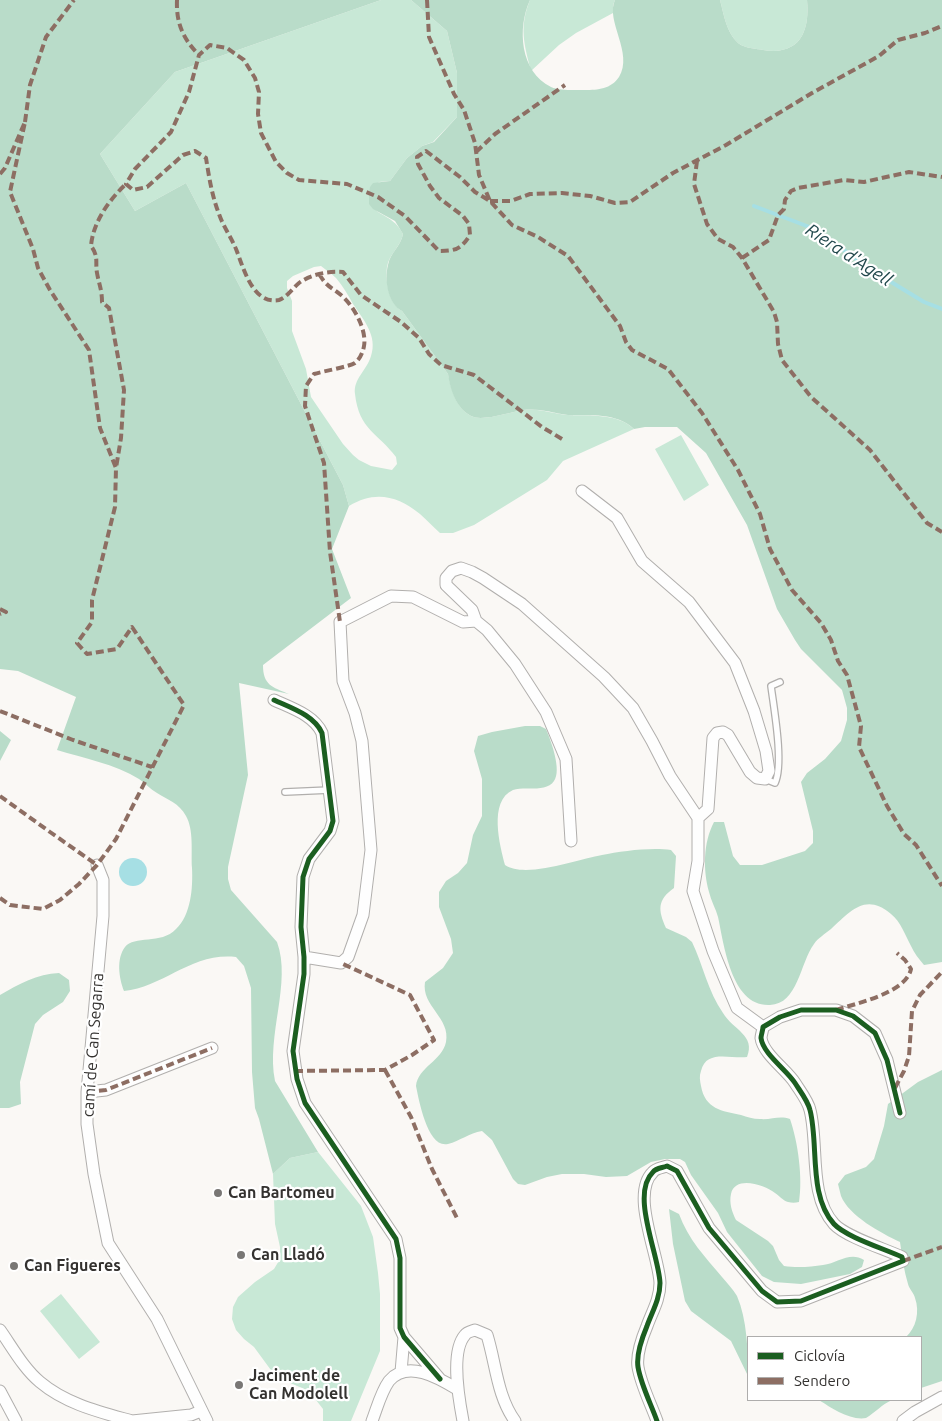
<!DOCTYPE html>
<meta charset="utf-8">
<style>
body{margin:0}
#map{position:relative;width:942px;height:1421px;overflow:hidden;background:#faf8f5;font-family:Ubuntu,sans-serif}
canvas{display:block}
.legend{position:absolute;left:747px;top:1336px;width:175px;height:65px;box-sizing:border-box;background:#fff;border:1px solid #aeadac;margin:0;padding:6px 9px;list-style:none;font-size:15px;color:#343230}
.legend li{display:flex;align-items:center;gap:10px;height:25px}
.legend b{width:25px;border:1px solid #aeadac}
</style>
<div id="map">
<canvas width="942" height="1421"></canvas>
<ul class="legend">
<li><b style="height:6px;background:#1b5e20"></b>Ciclovía</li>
<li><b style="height:6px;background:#8d6e63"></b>Sendero</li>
</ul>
</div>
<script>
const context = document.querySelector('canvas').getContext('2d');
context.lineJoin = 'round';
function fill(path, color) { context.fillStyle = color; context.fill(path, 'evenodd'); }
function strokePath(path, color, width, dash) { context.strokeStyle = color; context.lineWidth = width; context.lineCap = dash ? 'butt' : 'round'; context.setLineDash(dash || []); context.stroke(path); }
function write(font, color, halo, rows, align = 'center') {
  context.font = font + ' Ubuntu,sans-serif'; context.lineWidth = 4.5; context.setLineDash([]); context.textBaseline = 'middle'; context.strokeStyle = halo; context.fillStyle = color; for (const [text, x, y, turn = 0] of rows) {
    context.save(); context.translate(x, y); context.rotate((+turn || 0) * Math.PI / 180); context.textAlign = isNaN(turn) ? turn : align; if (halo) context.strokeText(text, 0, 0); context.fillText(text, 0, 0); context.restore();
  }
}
const green = new Path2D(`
 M381 0H411L447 31 457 73V117L433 142 422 146 407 158 390 181 379 182 369 193C369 218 392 211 403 234 401 246 389 254 387 267 385 281 389 304 402 311L448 374C451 389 456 408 471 416 482 422 510 412 523 410 539 408 553 414 568 415 590 416 617 413 634 429L563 461 547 480 474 525 453 533H440C433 527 427 520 420 514 398 496 375 490 349 506L343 485 186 183 135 211 100 154 175 72ZM321 266C326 270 332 274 336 278 343 286 348 295 353 304 363 319 378 336 371 356 367 370 353 379 355 394 359 430 378 433 396 457L397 464 392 470 371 466 359 460 353 455 343 444 311 397 306 369 292 331V301L287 288V281L293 276 314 267Z
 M530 0H615L613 5V13L576 33 559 45 531 71C524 44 519 27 530 0Z
 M720 0H807C810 31 800 56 763 50 757 49 747 48 741 45 727 36 724 15 720 0Z
 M681 435 709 485 684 501 655 449Z
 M318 1152 361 1206 373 1237 378 1273 380 1294V1351L351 1421H323V1409L309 1391 276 1377 254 1347 244 1339 236 1330 232 1319 233 1307 238 1297 255 1282 274 1269 280 1259V1247L275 1224 273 1174 290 1158Z
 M61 1294 100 1342 79 1359 40 1311Z`);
const forest = new Path2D(`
 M0 0H381L175 72 100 154 135 211 186 183 343 485 349 506 332 549 351 598 263 665C263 685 272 687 289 694L239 683 248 775 228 867V879L231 890 277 942C292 983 266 1035 275 1081L318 1152 290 1158 273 1174 259 1119 255 1108 252 1072 251 988 244 966 236 957C192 952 164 987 124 991 119 978 116 959 125 947 134 935 161 945 176 929 191 915 193 888 192 868 191 852 194 830 186 816 179 803 168 800 157 793 150 789 145 783 139 779 115 764 83 758 57 750L76 697 18 671 0 669Z
 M411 0H530C517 28 520 72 551 87 560 91 575 90 585 90 598 90 611 89 619 77 634 53 605 21 615 0H720C724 15 727 36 741 45 747 48 757 49 763 50 800 56 810 31 807 0H942V962L924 965C919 959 914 953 911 946 905 935 901 922 891 914 865 892 850 912 831 929 825 934 818 938 814 944 800 963 798 1004 770 1005 731 1007 724 944 718 917 716 909 711 901 709 892 703 870 703 843 714 822H724L733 856 740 865H762L805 851 813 843V831L801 782 807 773 825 759 841 741 847 720V708L842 690 801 649 795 640 777 609 747 525 706 453 677 427H645L634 429C616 412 590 416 568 415 553 413 538 408 523 410 510 412 482 422 471 416 456 408 450 389 448 374L402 311C388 304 384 280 388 265 390 253 401 246 403 234L395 221 373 209 369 204V193L370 187 373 183 390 181 407 158 422 146 434 142 457 117V73L447 31Z
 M525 726H540L546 729C551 741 562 770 554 781 546 793 524 786 513 790 488 801 500 846 505 865 525 879 579 859 602 855 621 851 652 847 671 850L676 856 674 888C657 900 658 910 666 928L686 937 692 942C703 965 708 992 723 1013 733 1030 756 1035 747 1057 730 1059 706 1049 701 1071 699 1076 700 1081 701 1086 705 1109 722 1111 741 1115 747 1117 753 1119 760 1119 772 1120 779 1115 790 1119 798 1142 803 1178 799 1202 795 1203 792 1203 788 1202 782 1200 780 1196 775 1193 765 1185 735 1175 731 1194 729 1203 732 1212 736 1220L768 1241 773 1246 779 1260 784 1266C796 1268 811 1267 823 1265 838 1263 850 1251 864 1260L862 1267 850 1274 801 1284 774 1282 762 1276 727 1232 718 1213 691 1175 685 1162 680 1159H665L651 1162 627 1176 606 1177 584 1174H562L547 1177 525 1185 518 1184 513 1179 492 1140 482 1131C469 1133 460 1141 448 1144 428 1149 419 1101 416 1086 418 1067 442 1061 446 1042 451 1018 421 1006 425 982L443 968 453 953 451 939 439 907V892L446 881 458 873 467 863 473 835 482 816V779L474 751 478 736 492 732Z
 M0 731 11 740 0 761Z
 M59 973 69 980 70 991 63 1002 43 1015 35 1024 20 1082 21 1104 9 1108H0V995C19 984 37 974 59 973Z
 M942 1070V1381L921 1388V1337H906C916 1328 920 1312 915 1298 914 1293 909 1289 908 1284 904 1271 902 1256 900 1242 881 1233 849 1216 841 1196 840 1192 839 1188 838 1184L845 1175 866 1167 874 1159 884 1126 888 1104 918 1082Z
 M669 1209 679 1214C688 1239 705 1257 722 1277 727 1283 733 1289 737 1296 747 1319 748 1351 748 1376L731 1341 691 1311 685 1301 673 1244Z
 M819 1400H892C881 1405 876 1412 866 1418 851 1421 831 1408 819 1400Z`);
const water = new Path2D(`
 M119 872a14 14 0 1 1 28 0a14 14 0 1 1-28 0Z`);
const stream = new Path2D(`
 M754 206 812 228 878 274 924 302 942 309`);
const lane = new Path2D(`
 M765 779 775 783C784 764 774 709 771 686L780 682
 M285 792 330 790`);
const street = new Path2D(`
 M582 491 617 518 642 561 689 602 735 663 754 711 766 751 769 771 765 779 757 778 750 772 728 735 723 732 717 733 713 738 708 809 698 818
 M476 621 472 610 446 585V578L452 571 461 568 472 572 483 578 522 604 604 677 633 708 652 741 670 776 698 818
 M476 621 487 630 515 664 546 712 566 759 571 841
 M274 700C291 708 314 715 322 733L333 821 330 831 309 859 303 877 301 927 304 957V974L293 1051 297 1079 305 1103 396 1239 400 1258V1328L404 1337 440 1379
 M698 818V861L693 891 713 951 737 1008 763 1027
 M97 865 103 880V916L87 1092V1124L94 1174 108 1243 157 1319 207 1421
 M304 957 341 963 348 957 363 915 371 850 362 741 355 713 343 681 340 622 391 596 413 597 463 622 476 621
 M87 1092 106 1090 212 1048
 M0 1330C12 1347 24 1369 40 1382 66 1404 100 1412 132 1421
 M401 1372 404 1337
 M0 1391 16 1421
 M132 1421 191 1415 201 1411
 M372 1421C377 1408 381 1392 389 1381 407 1359 439 1378 457 1389
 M463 1421C459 1400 450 1352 465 1335 467 1332 472 1331 475 1330L487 1335C496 1364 497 1396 515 1421
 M657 1421C651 1404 641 1385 638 1367 636 1354 642 1338 647 1326 652 1312 660 1299 660 1283 659 1255 630 1194 653 1172 656 1168 662 1168 667 1166L677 1171 709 1228 762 1291 777 1302 801 1301 903 1261 902 1257C885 1249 846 1237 834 1224 808 1195 819 1145 810 1110 808 1101 800 1091 795 1083 787 1070 763 1054 761 1038 761 1035 763 1030 763 1027L780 1017 801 1010H836L853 1016 875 1033 887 1060 900 1113
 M903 1421 915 1412 942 1397`);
const quiet = new Path2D(`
 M177 0C176 23 183 39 199 55
 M427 0 429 37 454 94 464 110 475 143 479 175 490 201
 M25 122 30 85 46 37 74 0
 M476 152 495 134 565 85
 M697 161 694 184 707 224 718 239 733 247 742 258 774 312 777 322 778 344 782 360 811 397 870 450 927 523 942 532
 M0 174 5 168 25 122 10 192 33 249 38 268 50 290 89 350 100 428 116 468 121 438 124 390 109 308 102 302C102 290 99 284 97 273 95 261 99 257 91 246 93 222 109 200 126 184
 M490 201H511L530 194 562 193 590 196 615 203 630 202 673 173 726 145 812 93 879 56 898 40 925 33 942 26
 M742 258 769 240 778 215 784 209 785 200 791 191 798 188 844 180 864 182 909 172 942 177
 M319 274C328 288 330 286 341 295 354 306 367 330 364 346 363 352 360 359 355 363 348 367 324 371 314 374L306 386 305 406 324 463 330 552 340 622
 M562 439 542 427 474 375 441 365 429 354 419 338 401 322 361 295 343 272C329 271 311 274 299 283 293 288 286 298 279 300 252 305 243 266 236 249 231 237 223 226 219 214 212 196 209 177 206 158L195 151 183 155 147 187 133 190 126 184 135 169 171 132 189 92 199 55 210 45 227 48 244 60 255 78 259 92 258 114 261 133 276 162 287 173 299 180 347 184 378 197 405 216 439 251C456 251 461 249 470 235L469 224 463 216 439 198 430 186 418 164 417 157 426 151 460 177 475 192 490 201 512 225 538 237 568 256 620 326 626 342 632 350 668 369 702 413 738 470 760 514 770 549 792 590 821 623 831 640 838 661 847 675 861 726 859 747 887 806 904 834 916 845 942 886
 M0 609 6 612 0 614
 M0 711 73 740 152 767
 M0 796 50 832 97 865
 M0 898 10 905 43 909 60 900 79 884 97 865 116 839 184 705 132 627 117 649 87 654 77 643 92 622V600L115 507 116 468
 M836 1010C857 1003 906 993 911 969L905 960 897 953
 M385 1070 411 1117 432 1169 458 1220
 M295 1071 385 1070 412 1055 434 1040 410 995 341 963
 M895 1088 904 1071 909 1056 912 1011 920 995 941 973
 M87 1092 106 1090 212 1048
 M903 1261 942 1247`);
const cycleway = new Path2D(`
 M274 700C291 708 314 715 322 733L333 821 330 831 309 859 303 877 301 927 304 957V974L293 1051 297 1079 305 1103 396 1239 400 1258V1328L404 1337 440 1379
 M657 1421C651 1404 641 1385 638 1367 636 1354 642 1338 647 1326 652 1312 660 1299 660 1283 659 1255 630 1194 653 1172 656 1168 662 1168 667 1166L677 1171 709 1228 762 1291 777 1302 801 1301 903 1261 902 1257C885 1249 846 1237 834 1224 808 1195 819 1145 810 1110 808 1101 800 1091 795 1083 787 1070 763 1054 761 1038 761 1035 763 1030 763 1027L780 1017 801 1010H836L853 1016 875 1033 887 1060 900 1113`);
const markers = [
 [218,1193,5,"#797775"],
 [241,1255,5,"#797775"],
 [14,1266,5,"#797775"],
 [239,1385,5,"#797775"]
];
const streetNames = [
 ["camí de Can Segarra",93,1045,-86]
];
const poiNames = [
 ["Can Bartomeu",228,1193],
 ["Can Lladó",251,1255],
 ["Can Figueres",24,1266],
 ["Jaciment de",249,1376],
 ["Can Modolell",249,1394]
];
const waterNames = [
 ["Riera d'Agell",849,255,33]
];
fill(green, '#c8e8d6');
fill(forest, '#b9dcc9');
fill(water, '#a6dfe4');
strokePath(stream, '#a6dfe4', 4);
strokePath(lane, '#b1afad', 8);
strokePath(street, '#b1afad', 13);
strokePath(lane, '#fefefe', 5.5);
strokePath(street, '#fefefe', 11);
strokePath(quiet, '#8d6e63', 4, [8, 4]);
strokePath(cycleway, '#1b5e20', 5);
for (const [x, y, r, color] of markers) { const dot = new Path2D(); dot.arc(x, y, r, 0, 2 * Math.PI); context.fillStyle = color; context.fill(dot); strokePath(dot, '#fff', 2); }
write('16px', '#343230', '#fff', streetNames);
write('bold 16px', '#343230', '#fff', poiNames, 'left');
write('italic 18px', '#21484c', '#fff', waterNames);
</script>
